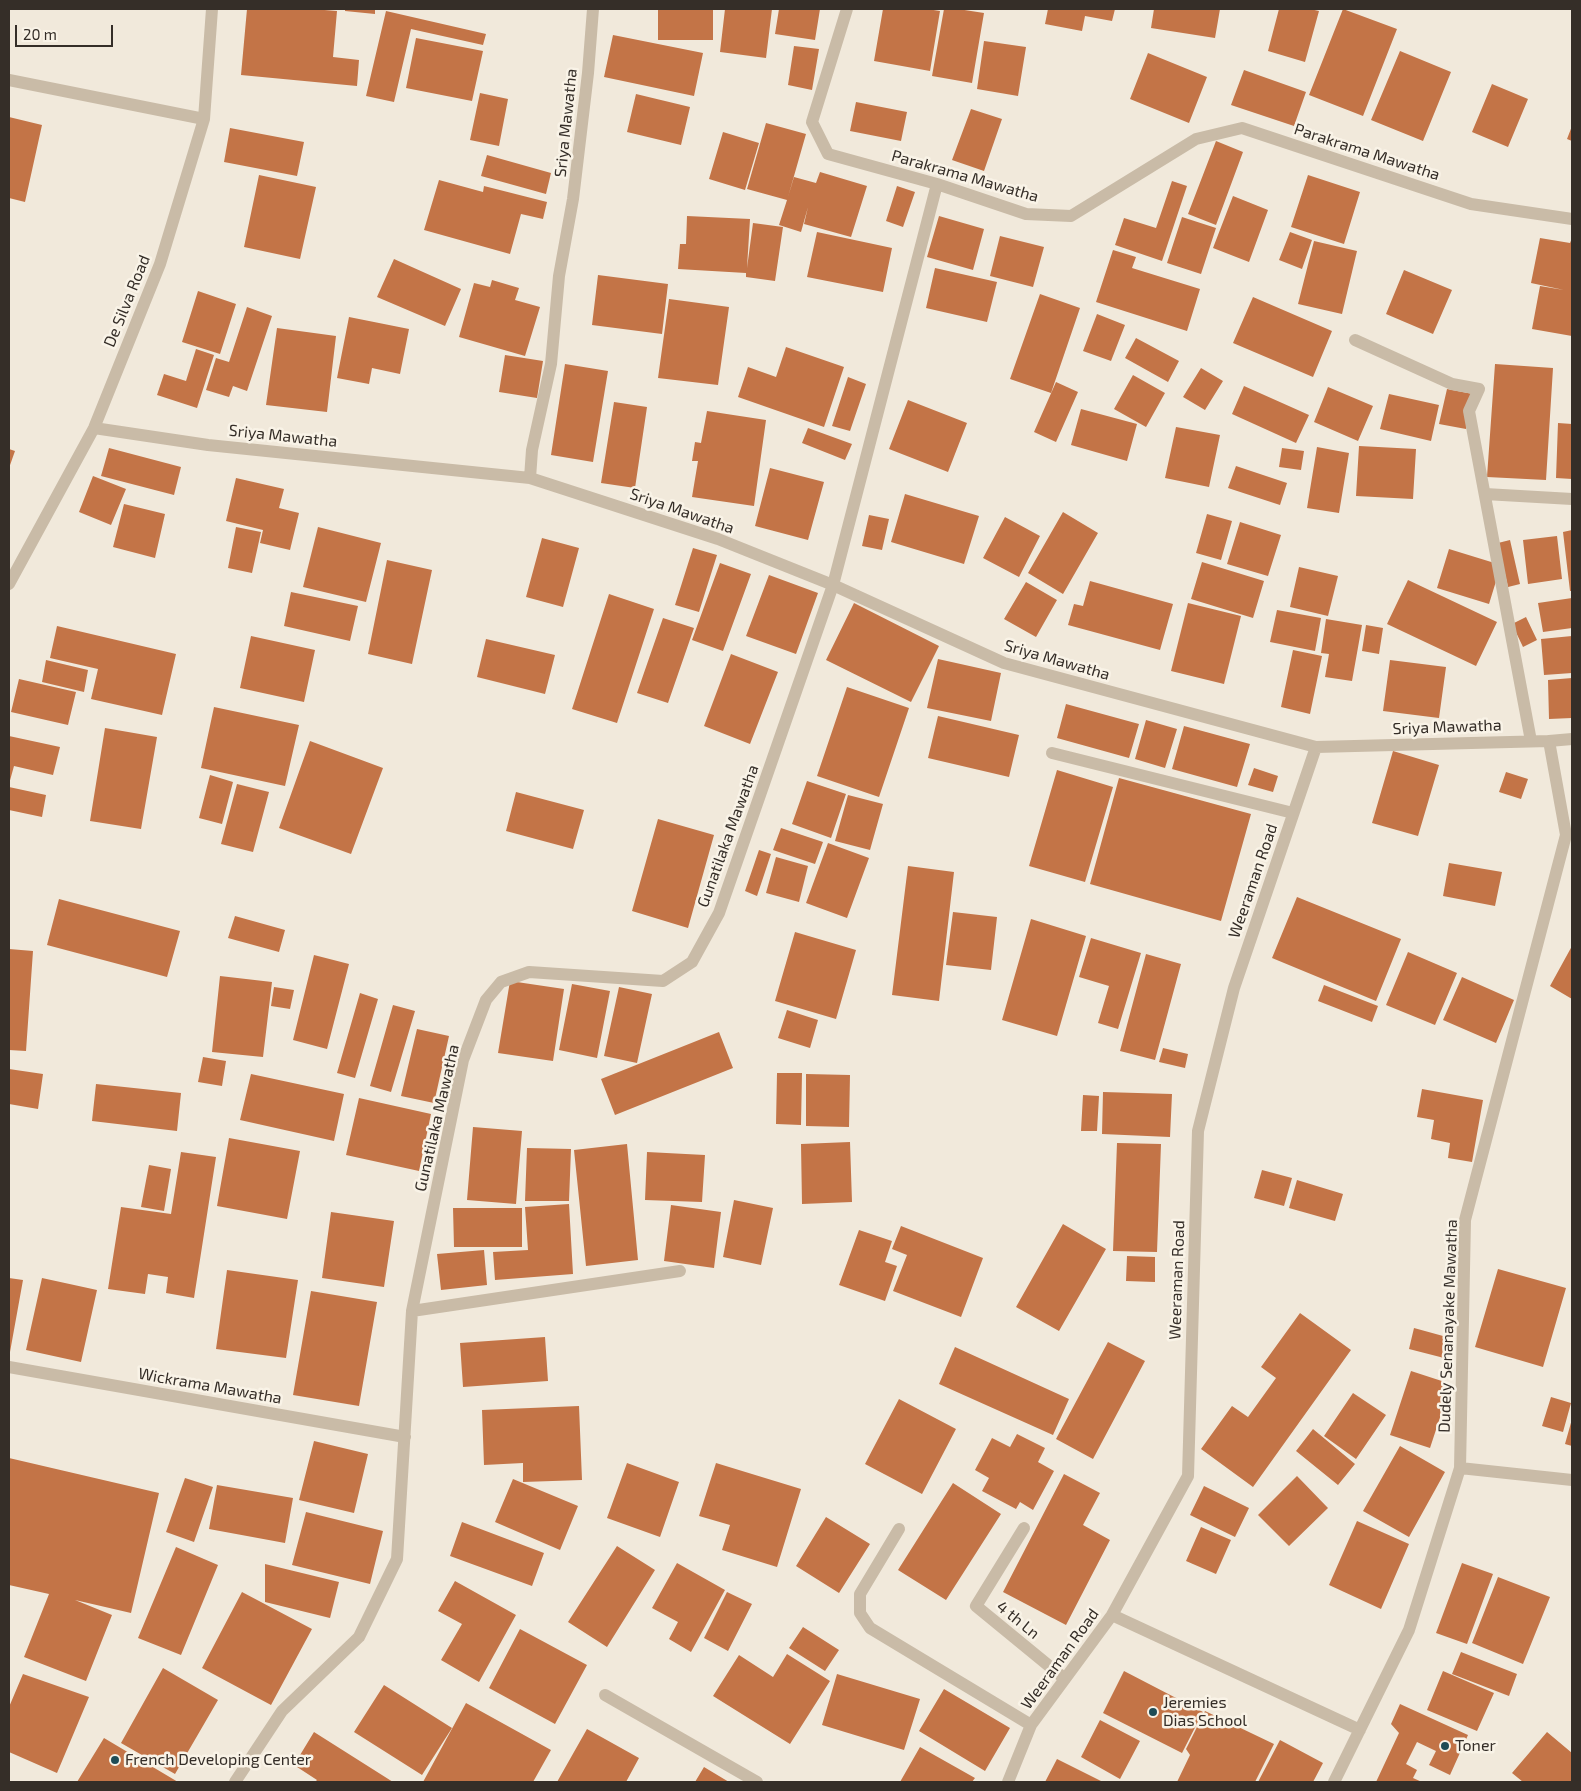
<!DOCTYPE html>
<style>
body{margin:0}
#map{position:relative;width:1581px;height:1791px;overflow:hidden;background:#f1e9db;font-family:"Exo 2",sans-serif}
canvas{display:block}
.frame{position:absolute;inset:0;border:10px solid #352e28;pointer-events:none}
.scale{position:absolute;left:15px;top:25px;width:98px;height:22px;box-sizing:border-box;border:2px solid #352e28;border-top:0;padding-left:6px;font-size:15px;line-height:18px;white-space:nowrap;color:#352e28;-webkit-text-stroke:4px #f9f3e7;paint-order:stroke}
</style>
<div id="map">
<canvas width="1581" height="1791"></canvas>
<div class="frame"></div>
<div class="scale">20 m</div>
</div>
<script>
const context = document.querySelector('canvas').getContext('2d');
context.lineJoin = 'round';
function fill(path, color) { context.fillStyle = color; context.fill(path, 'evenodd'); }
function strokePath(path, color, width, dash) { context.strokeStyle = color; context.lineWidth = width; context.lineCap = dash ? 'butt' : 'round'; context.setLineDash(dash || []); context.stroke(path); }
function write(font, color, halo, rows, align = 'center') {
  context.font = font + ' "Exo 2",sans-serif'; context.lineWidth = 5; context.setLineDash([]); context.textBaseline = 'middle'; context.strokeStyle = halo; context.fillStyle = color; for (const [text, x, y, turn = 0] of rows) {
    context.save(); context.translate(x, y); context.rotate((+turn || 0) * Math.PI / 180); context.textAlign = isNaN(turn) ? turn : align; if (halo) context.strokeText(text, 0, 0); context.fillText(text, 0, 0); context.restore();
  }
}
const building = new Path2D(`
 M247 9H312L337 11 333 57 359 60 357 86 241 75Z
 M345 9H375V14L345 11Z
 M658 9H713V40H658Z
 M725 9H772L766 58 720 52Z
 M779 9H820L815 40 775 34Z
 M883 9H927L940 11 930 71 874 61Z
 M944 9H958L984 13 972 83 932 76Z
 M1048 9H1115L1112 21 1085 16 1082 31 1045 24Z
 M1154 9H1220L1215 38 1151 28Z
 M1279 9H1310L1319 11 1305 62 1268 51Z
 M1343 9 1397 29 1363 116 1309 95Z
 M386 11 486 34 483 45 411 29 394 102 366 96Z
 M613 35 703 53 694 96 604 77Z
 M416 38 483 51 472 101 406 88Z
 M984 41 1026 47 1018 96 977 89Z
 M794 46 819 49 812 90 788 85Z
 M1400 51 1451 72 1423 141 1371 120Z
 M1148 53 1207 77 1189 123 1130 99Z
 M1244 70 1306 92 1294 126 1231 105Z
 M1492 84 1528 99 1508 147 1472 132Z
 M480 93 508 99 499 146 470 140Z
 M636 94 690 107 681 145 627 132Z
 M856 102 907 112 901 141 850 131Z
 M971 109 1002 119 984 171 952 160Z
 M9 117 42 125 25 202 9 198Z
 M766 123 806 134 788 197 794 177 816 183 820 172 867 186 851 237 804 224 808 207 801 232 779 225 787 200 747 189Z
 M1572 126V141L1567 139Z
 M230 128 304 142 297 176 224 162Z
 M723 132 759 143 745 190 709 179Z
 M1216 141 1243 152 1216 225 1188 214Z
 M487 155 551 173 546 194 481 176Z
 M259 175 316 187 300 259 244 247Z
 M1308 175 1360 192 1344 244 1291 227Z
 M439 180 483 192 484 186 547 202 543 219 521 214 510 254 424 230Z
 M1172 181 1187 186 1162 261 1115 245 1124 218 1156 228Z
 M897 186 915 192 903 227 886 221Z
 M1233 196 1268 210 1249 262 1213 248Z
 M687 216 750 219 747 268 753 223 783 227 775 281 746 277V273L678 269 680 244H686Z
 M939 216 984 229 973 270 927 257Z
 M1182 217 1216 228 1201 274 1167 263Z
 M817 232 892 248 883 292 807 277Z
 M1290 232 1312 240 1302 269 1279 260Z
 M1000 236 1044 247 1033 287 990 276Z
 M1540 238 1570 243 1572 238V336L1532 329 1540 286 1564 290 1531 283Z
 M1314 241 1357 251 1342 314 1298 304Z
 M1113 250 1136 257 1132 268 1200 289 1187 331 1096 302Z
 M394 259 461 289 445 326 377 297Z
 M935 268 997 282 987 322 926 308Z
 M1404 270 1452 290 1433 334 1386 314Z
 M598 275 668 284 662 334 592 325Z
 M492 280 519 288 515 300 540 307 525 356 459 337 474 283 490 287Z
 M198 291 236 304 220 354 182 342Z
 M1040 294 1080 308 1051 393 1010 379Z
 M1253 297 1332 331 1313 377 1233 343Z
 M669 299 729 307 718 385 658 378Z
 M247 307 272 316 247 391 233 386 229 397 206 390 216 358 229 362Z
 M1097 314 1125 325 1111 361 1083 351Z
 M349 317 409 329 400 374 372 368 369 384 337 378Z
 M277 328 336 336 327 412 266 405Z
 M1136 338 1179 361 1168 382 1125 358Z
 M786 347 844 367 824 427 738 397 748 367 776 377Z
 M196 349 214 355 197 408 157 395 164 374 186 381Z
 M505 355 543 361 537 398 499 392Z
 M565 364 608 371 593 462 551 455Z
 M1495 364 1553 368 1546 480 1487 477Z
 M1201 368 1223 381 1205 410 1183 397Z
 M1133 375 1165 393 1146 427 1114 409Z
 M848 377 866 384 850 431 832 426Z
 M1056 382 1078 392 1056 442 1034 432Z
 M1244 386 1309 415 1296 443 1232 414Z
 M1328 387 1373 406 1358 441 1314 422Z
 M1447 389 1473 394 1466 429 1439 424Z
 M1389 394 1439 405 1431 441 1380 429Z
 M908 400 967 423 948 472 889 449Z
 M614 402 647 407 635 488 601 483Z
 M1081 409 1137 424 1127 461 1071 445Z
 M707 411 766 420 754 506 692 497 698 461H692L695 442 701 443Z
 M1558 423 1572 424V479L1556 478Z
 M1176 427 1220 435 1209 487 1165 478Z
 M808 428 852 444 845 460 802 443Z
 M1359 446 1416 449 1413 499 1356 496Z
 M1317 447 1349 453 1339 513 1307 508Z
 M109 448 181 467 174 495 101 476Z
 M1282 448 1304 451 1301 470 1279 467Z
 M9 449 15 451 9 468Z
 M1236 466 1287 483 1280 505 1228 488Z
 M770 468 824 482 808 540 755 526Z
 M93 476 126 489 111 525 79 512Z
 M236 478 284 489 279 508 299 513 290 550 260 543 263 530 226 521Z
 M905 494 979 516 964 564 891 542Z
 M124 504 165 514 155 558 113 547Z
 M1063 512 1098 533 1063 594 1028 573Z
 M1207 514 1232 521 1221 560 1196 553Z
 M869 515 889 519 882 550 862 546Z
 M1005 517 1040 536 1019 577 983 558Z
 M1240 522 1281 535 1268 576 1227 564Z
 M236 527 261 532 252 573 228 568Z
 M318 527 381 543 366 602 303 587Z
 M1572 530V591H1570L1563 532Z
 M1557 536 1562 579 1528 584 1523 540Z
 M542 538 579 548 563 607 526 597Z
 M1510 540 1520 584 1508 587 1498 543Z
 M693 548 717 555 699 612 675 605Z
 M1449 549 1501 565 1489 604 1437 588Z
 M387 560 432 570 412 664 368 654Z
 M1202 562 1264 581 1253 618 1191 599Z
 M720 563 751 574 723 651 692 640Z
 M1299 567 1338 576 1328 616 1290 607Z
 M769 575 818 593 796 654 746 636Z
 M1408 580 1497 622 1476 666 1387 624Z
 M1090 581 1173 604 1160 650 1068 625 1074 604 1083 606Z
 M1026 582 1057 600 1036 637 1004 619Z
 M291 592 358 606 350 641 284 626Z
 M609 594 654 609 617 723 572 709Z
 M1572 598V628L1543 632 1538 603Z
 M854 603 939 646 911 702 826 660Z
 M1188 603 1241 616 1224 684 1171 671Z
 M1277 610 1321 618 1315 651 1270 642Z
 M1526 617 1537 640 1523 647 1512 624Z
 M663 618 694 628 668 703 637 693Z
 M1326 619 1362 625 1352 681 1325 677 1329 654 1321 653Z
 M1366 625 1383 628 1379 654 1362 651Z
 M57 626 176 654 162 715 91 699 98 669 50 658Z
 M251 636 315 650 304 702 240 688Z
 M1572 636V673L1544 675 1541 639Z
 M486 639 555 655 545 694 477 677Z
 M1293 650 1322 656 1310 714 1281 707Z
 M731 654 778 672 750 744 704 726Z
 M938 659 1001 673 991 721 927 708Z
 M46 660 88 670 84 692 42 682Z
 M1390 660 1446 667 1439 718 1383 711Z
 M1572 678V718L1549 719 1548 680Z
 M19 679 76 692 68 725 11 712Z
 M847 687 909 708 879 797 817 776Z
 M1066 704 1139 724 1129 758 1057 738Z
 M214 707 299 725 285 786 201 768Z
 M938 716 1019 735 1009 777 928 758Z
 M1146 720 1177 729 1165 768 1135 759Z
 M1184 726 1250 744 1237 787 1172 769Z
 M105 728 157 737 141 829 90 821Z
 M9 736 60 747 53 775 14 766 9 784Z
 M310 741 383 768 351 854 279 828Z
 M1393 751 1439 765 1418 836 1372 823Z
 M1254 768 1278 776 1273 792 1248 785Z
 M1057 770 1113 787 1085 882 1029 866Z
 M1506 772 1528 779 1521 799 1499 792Z
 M210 775 233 782 222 824 199 818Z
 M1119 778 1251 814 1221 921 1090 884Z
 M807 781 846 794 831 838 792 824Z
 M237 784 269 792 253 852 221 844Z
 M9 787 46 795 42 817 9 810Z
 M516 792 584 810 573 849 506 831Z
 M848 795 883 804 870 850 835 841Z
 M658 819 714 835 688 928 632 911Z
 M781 828 823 842 815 864 773 850Z
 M828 843 869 858 847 918 806 903Z
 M759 850 771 854 757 896 745 891Z
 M776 857 808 866 799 902 766 893Z
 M1449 863 1502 872 1495 906 1443 896Z
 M908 866 954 872 939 1001 892 995Z
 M1297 897 1401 939 1376 1001 1272 958Z
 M59 899 180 931 167 977 47 945Z
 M953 912 997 917 991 970 946 965Z
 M235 916 285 930 279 952 228 938Z
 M1031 919 1086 936 1057 1036 1002 1020Z
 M795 932 856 950 836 1019 775 1001Z
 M1091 938 1141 953 1118 1029 1098 1023 1109 986 1079 977Z
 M1572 946V999L1550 986Z
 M9 949 33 951 26 1051 9 1050Z
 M1408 952 1457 973 1435 1025 1386 1005Z
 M1146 954 1181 964 1155 1060 1120 1051Z
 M314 955 349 964 327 1049 293 1040Z
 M220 976 272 982 263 1057 212 1052Z
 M1462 977 1514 1000 1496 1043 1443 1020Z
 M510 981 564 989 553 1061 498 1053Z
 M572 984 610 991 597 1058 559 1050Z
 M1324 985 1378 1006 1372 1022 1318 1001Z
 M274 987 294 990 290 1009 271 1006Z
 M619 987 652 994 637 1063 604 1056Z
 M360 993 378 999 355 1078 337 1073Z
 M393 1005 415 1011 391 1092 370 1086Z
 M787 1010 818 1020 810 1048 778 1038Z
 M417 1029 449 1036 434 1103 401 1096Z
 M719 1032 733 1068 615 1115 601 1079Z
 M1163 1048 1188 1054 1185 1068 1159 1062Z
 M203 1057 226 1061 222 1086 198 1082Z
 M9 1069 43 1074 38 1109 9 1104Z
 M777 1073H802L801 1125 776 1124Z
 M251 1074 344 1094 334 1141 240 1120Z
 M806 1074 850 1075 849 1127 806 1126Z
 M96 1084 181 1093 177 1131 92 1121Z
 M1422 1089 1483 1100 1472 1162 1448 1158 1450 1143 1431 1139 1434 1120 1417 1117Z
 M1103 1092 1172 1094 1170 1137 1102 1134Z
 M1083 1095 1099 1096 1097 1131H1081Z
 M359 1098 431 1114 419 1171 346 1155Z
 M473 1127 522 1131 516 1204 467 1200Z
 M229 1138 300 1151 287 1219 217 1206Z
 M850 1142 852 1202 802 1204 801 1144Z
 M1117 1143 1161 1144 1157 1252 1113 1251Z
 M627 1144 638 1260 586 1266 574 1150Z
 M527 1148 571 1149 569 1201H525Z
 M181 1152 216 1157 194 1298 166 1293 168 1277 148 1274 145 1294 108 1289 121 1207 171 1214Z
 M647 1152 705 1155 702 1202 645 1200Z
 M149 1165 171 1169 164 1211 141 1207Z
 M1262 1170 1292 1178 1284 1206 1254 1198Z
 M1297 1180 1343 1194 1335 1221 1289 1208Z
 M734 1200 773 1208 761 1265 723 1257Z
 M569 1204 573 1274 495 1280 493 1252 528 1250 525 1207Z
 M671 1205 721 1212 714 1268 664 1261Z
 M453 1208H522V1247H454Z
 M331 1212 394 1221 384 1287 322 1278Z
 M1063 1224 1106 1249 1059 1331 1016 1307Z
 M901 1226 983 1258 961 1317 893 1291 907 1255 892 1249Z
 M859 1230 892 1241 885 1262 897 1266 885 1301 839 1285Z
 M484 1250 487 1285 441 1290 437 1254Z
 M1127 1256 1155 1257V1282L1126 1281Z
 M1498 1269 1566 1288 1543 1367 1475 1347Z
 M227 1270 298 1280 286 1358 216 1349Z
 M9 1278 23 1280 10 1352H9Z
 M42 1278 97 1290 81 1362 26 1350Z
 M311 1291 377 1302 359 1406 293 1395Z
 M1300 1313 1351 1350 1253 1487 1201 1449 1232 1406 1248 1417 1276 1378 1261 1367Z
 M1414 1328 1454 1339 1448 1359 1409 1349Z
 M545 1337 548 1381 463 1387 460 1343Z
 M1108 1342 1145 1361 1093 1459 1056 1439Z
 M955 1347 1069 1399 1053 1435 939 1384Z
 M1411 1371 1451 1384 1430 1448 1390 1435Z
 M1353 1393 1386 1415 1356 1459 1324 1436Z
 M1551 1397 1571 1403 1563 1432 1542 1426Z
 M899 1399 956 1429 922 1494 865 1464Z
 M579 1406 582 1480 523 1482V1463L484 1465 482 1410Z
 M1572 1419V1446L1565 1444Z
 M1313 1429 1355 1464 1338 1485 1296 1451Z
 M1017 1434 1045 1448 1038 1462 1054 1471 1033 1510 1020 1502 1016 1509 982 1491 989 1478 975 1470 992 1438 1010 1447Z
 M314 1441 368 1454 354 1513 299 1500Z
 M1400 1446 1445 1472 1409 1537 1363 1511Z
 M9 1458 159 1493 131 1613 75 1600 112 1615 86 1681 24 1657 49 1594 9 1585Z
 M627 1463 679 1482 660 1537 607 1518Z
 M716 1463 801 1489 777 1567 722 1550 730 1525 699 1516Z
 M1064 1474 1100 1493 1083 1525 1110 1540 1066 1625 1003 1592Z
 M1297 1476 1328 1508 1289 1546 1258 1515Z
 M185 1478 213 1487 194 1542 166 1532Z
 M513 1479 578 1506 560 1550 495 1522Z
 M953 1483 1001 1514 946 1600 898 1570Z
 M217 1485 293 1498 285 1543 209 1529Z
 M1204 1486 1249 1508 1235 1537 1190 1515Z
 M306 1512 383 1531 370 1584 292 1565Z
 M826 1517 870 1544 839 1593 796 1566Z
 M1357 1521 1409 1544 1381 1609 1329 1585Z
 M462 1522 544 1553 532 1586 450 1556Z
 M1201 1527 1231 1540 1216 1574 1186 1561Z
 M617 1546 655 1570 607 1647 568 1622Z
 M176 1547 218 1565 181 1655 138 1638Z
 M677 1563 725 1590 691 1652 669 1639 678 1622 652 1608Z
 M1462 1563 1493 1574 1467 1644 1436 1633Z
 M265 1564 339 1582 330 1618 265 1602Z
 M1498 1577 1550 1597 1523 1664 1472 1643Z
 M455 1581 516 1615 479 1682 441 1660 462 1624 438 1611Z
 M242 1592 312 1629 271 1705 202 1668Z
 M727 1592 752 1604 728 1651 704 1638Z
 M803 1627 839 1650 825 1671 789 1648Z
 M520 1629 587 1665 555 1724 489 1688Z
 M1461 1652 1517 1674 1509 1696 1452 1674Z
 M787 1654 830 1681 790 1744 713 1696 739 1655 773 1677Z
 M163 1668 218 1700 175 1774 121 1743Z
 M1124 1671 1203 1712 1182 1753 1103 1713Z
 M1443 1671 1494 1693 1477 1731 1427 1710Z
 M23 1674 89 1697 57 1773 9 1752V1707Z
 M837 1674 920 1699 904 1750 822 1725Z
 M384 1685 452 1728 422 1775 354 1732Z
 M944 1689 1010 1728 985 1771 919 1731Z
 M466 1703 551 1750 533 1782H423Z
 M1400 1704 1468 1735 1450 1775 1429 1765 1436 1751 1417 1742 1406 1764 1417 1770 1413 1778 1422 1782H1376L1399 1733 1391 1724Z
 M1205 1711 1274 1744 1255 1782H1177L1190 1755 1186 1749Z
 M1100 1720 1140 1741 1120 1779 1081 1757Z
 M587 1729 639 1758 626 1782H557Z
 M314 1732 393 1782H315L317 1780 294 1765Z
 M1547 1732 1572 1753V1782H1523L1512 1773Z
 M104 1738 178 1782H77Z
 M1280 1740 1323 1763 1313 1782H1258Z
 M920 1747 975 1778 972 1782H900Z
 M1057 1759 1103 1782H1045Z
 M704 1767 729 1782H695Z`);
const minor = new Path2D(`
 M847 9 812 122 828 154 937 184 1026 214 1071 216 1196 139 1242 128 1471 204 1572 219
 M9 80 204 119
 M1355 340 1452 384 1479 389 1469 411 1531 741
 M94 428 208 445 530 478 718 539 833 585 1004 663 1316 747 1549 741 1572 739
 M530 478 532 450 551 364 559 276 573 199 588 73 593 9
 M1485 494 1572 499
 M9 584 94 428 160 264 204 119 212 9
 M1052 753 1293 813
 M412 1311 680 1271
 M9 1367 405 1437
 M1460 1468 1572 1480
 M1024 1528 976 1606 1065 1679
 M899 1529 860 1594V1613L870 1628 1031 1725
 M1112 1615 1360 1730
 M605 1695 757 1782
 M235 1782 282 1711 359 1637 397 1559 412 1311 463 1060 486 1000 501 982 529 972 663 981 692 962 719 913 833 585 937 184
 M1008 1782 1031 1725 1112 1615 1188 1476 1198 1131 1234 988 1316 747
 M1334 1782 1409 1630 1460 1468 1465 1220 1566 835 1549 741`);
const markers = [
 [1153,1712,5,"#1e4c56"],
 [1445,1746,5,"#1e4c56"],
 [115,1760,5,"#1e4c56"]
];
const streetNames = [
 ["Sriya Mawatha",566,123,-84],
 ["Parakrama Mawatha",1367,152,18],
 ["Parakrama Mawatha",965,176,16],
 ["De Silva Road",127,301,-68],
 ["Sriya Mawatha",283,436,6],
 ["Sriya Mawatha",682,511,19],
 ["Sriya Mawatha",1057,660,16],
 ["Sriya Mawatha",1447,727,-2],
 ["Gunatilaka Mawatha",728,836,-70],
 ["Weeraman Road",1253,881,-71],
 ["Gunatilaka Mawatha",437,1118,-77],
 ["Weeraman Road",1177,1280,-88],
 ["Dudely Senanayake Mawatha",1448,1326,-88],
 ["Wickrama Mawatha",210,1386,10],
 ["4 th Ln",1018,1620,39],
 ["Weeraman Road",1060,1659,-54]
];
const poiNames = [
 ["Jeremies",1163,1703],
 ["Dias School",1163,1721],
 ["Toner",1455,1746],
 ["French Developing Center",125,1760]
];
fill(building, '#c37447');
strokePath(minor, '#c9bba7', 12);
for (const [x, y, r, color] of markers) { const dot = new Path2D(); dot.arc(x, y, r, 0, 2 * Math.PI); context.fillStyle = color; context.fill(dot); strokePath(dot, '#f9f3e7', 2); }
write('16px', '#352e28', '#f9f3e7', streetNames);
write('16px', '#352e28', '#f9f3e7', poiNames, 'left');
</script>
